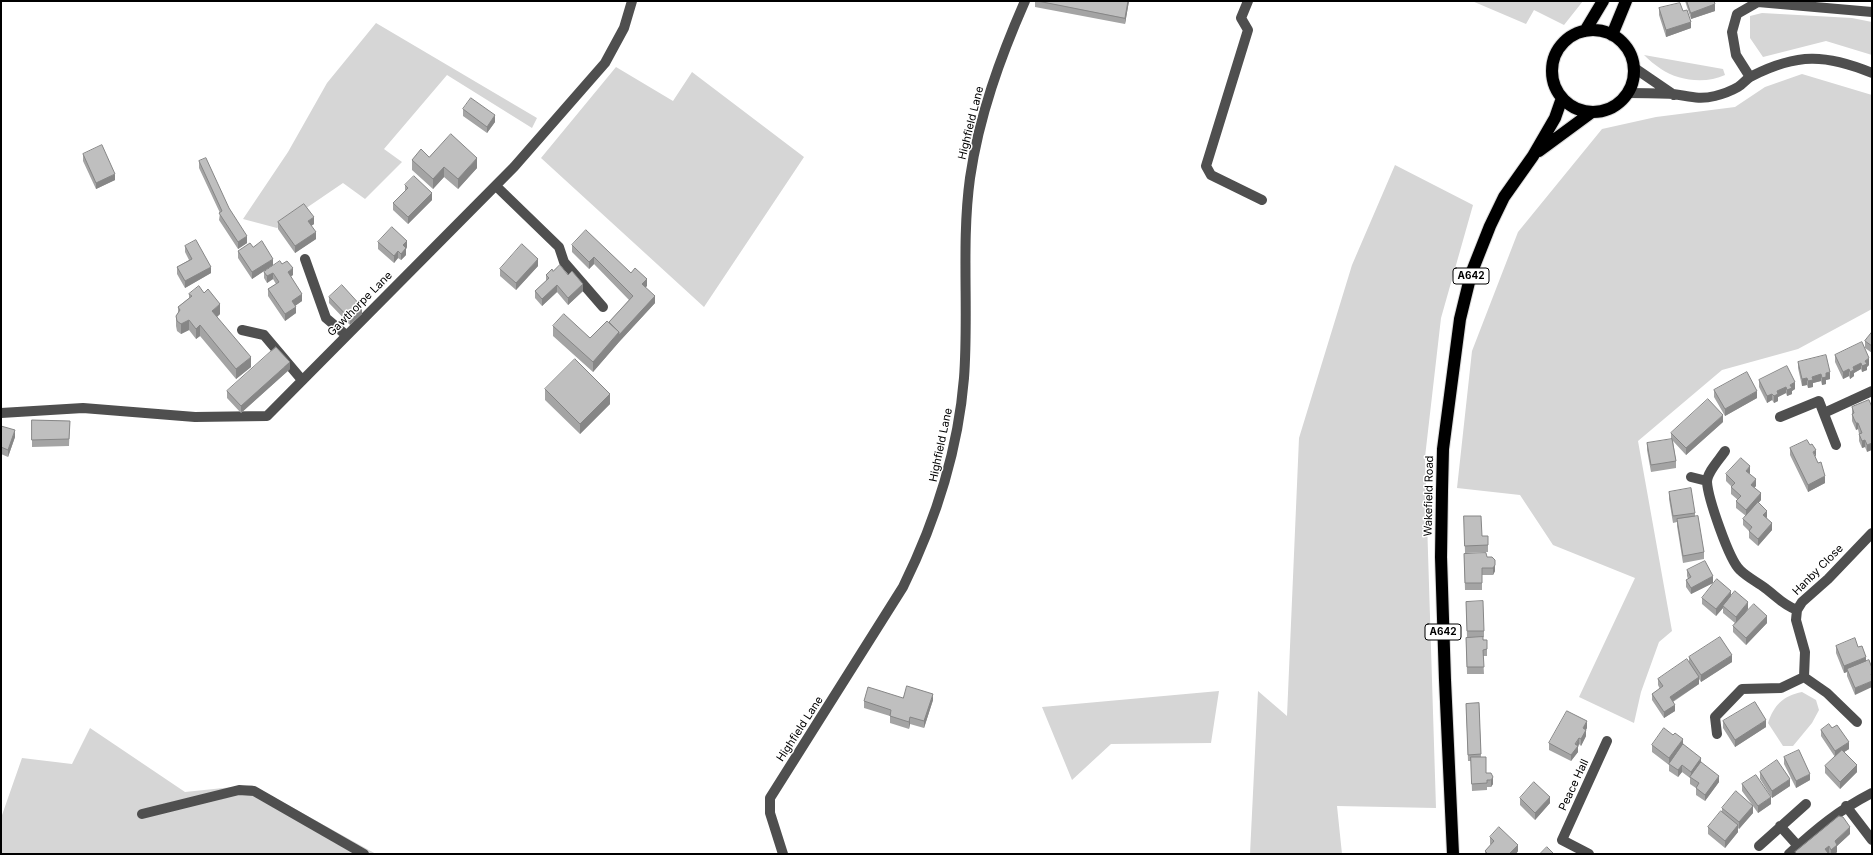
<!DOCTYPE html>
<style>
body{margin:0}
#map{position:relative;width:1873px;height:855px;overflow:hidden;background:#fff;font-family:Inter,sans-serif}
canvas{display:block}
.frame{position:absolute;inset:0;border:2px solid #000;pointer-events:none}
</style>
<div id="map">
<canvas width="1873" height="855"></canvas>
<div class="frame"></div>
</div>
<script>
const context = document.querySelector('canvas').getContext('2d');
context.lineJoin = 'round';
function fill(path, color) { context.fillStyle = color; context.fill(path, 'evenodd'); }
function strokePath(path, color, width, dash) { context.strokeStyle = color; context.lineWidth = width; context.lineCap = dash ? 'butt' : 'round'; context.setLineDash(dash || []); context.stroke(path); }
function write(font, color, halo, rows, align = 'center') {
  context.font = font + ' Inter,sans-serif'; context.lineWidth = 3; context.setLineDash([]); context.textBaseline = 'middle'; context.strokeStyle = halo; context.fillStyle = color; for (const [text, x, y, turn = 0] of rows) {
    context.save(); context.translate(x, y); context.rotate((+turn || 0) * Math.PI / 180); context.textAlign = isNaN(turn) ? turn : align; if (halo) context.strokeText(text, 0, 0); context.fillText(text, 0, 0); context.restore();
  }
}
const green = new Path2D(`
 M1472 1H1583L1564 25 1534 10 1526 24Z
 M1762 13 1852 18 1872 22V55L1826 41 1763 57 1750 38V16Z
 M376 23 537 118 532 128 447 75 384 149 402 162 365 199 343 183 277 228 243 219 288 152 327 83Z
 M1644 55 1723 69 1725 75C1706 84 1678 81 1661 69 1655 65 1649 60 1644 55Z
 M616 67 673 101 692 72 804 157 704 307 541 158Z
 M1802 74 1872 95V309L1798 349 1722 370 1638 441 1672 631 1659 642 1641 692 1634 723 1579 697 1635 578 1553 545 1520 495 1457 488 1472 351 1518 232 1602 129 1656 117 1735 107 1765 87Z
 M1395 165 1473 205 1441 318 1425 457 1436 808 1337 806 1342 854H1250L1258 691 1287 716 1299 438 1352 265Z
 M1219 691 1211 743 1111 744 1072 780 1042 707Z
 M1802 692 1816 700 1819 710 1812 723 1793 746H1783L1768 723C1774 705 1783 696 1802 692Z
 M90 728 185 792 252 785 376 854H1V818L22 758 72 764Z`);
const minor = new Path2D(`
 M1248 1 1241 18 1248 30 1206 166 1211 175 1262 200
 M1633 67 1674 95
 M1750 77 1736 55 1732 32 1737 14 1758 2 1872 12
 M1627 93C1642 93 1658 93 1673 94 1689 96 1698 100 1715 96 1723 94 1731 91 1738 87 1743 84 1747 78 1752 76 1797 53 1826 54 1872 73
 M496 186 559 247 564 262 603 307
 M305 259 326 318 346 335
 M242 330 264 335 302 380
 M1 413 83 408 195 417 267 416 514 167 605 63 624 28 632 1
 M1824 413 1872 391
 M1780 417 1819 401 1836 445
 M1725 451C1720 459 1707 472 1707 482 1708 498 1729 560 1740 570 1747 577 1757 582 1765 588 1776 596 1783 605 1797 610
 M1691 477 1707 481
 M1804 677 1827 693 1857 722
 M1717 734 1715 717 1742 689 1781 688 1804 677 1805 652 1796 620 1797 610 1802 602 1828 579 1872 533
 M1846 806 1872 840
 M142 814 239 790 254 791 364 854
 M1780 826 1798 846
 M1759 846 1806 804
 M783 854 770 813V798L903 587C936 520 958 452 964 378 969 311 961 244 970 178 979 116 1000 58 1025 1
 M1589 854 1562 840 1607 741
 M1789 854C1816 829 1839 810 1872 793`);
const highway = new Path2D(`
 M1552 71a41 41 0 1 1 82 0a41 41 0 1 1-82 0Z
 M1585 31 1603 1
 M1612 35 1626 1
 M1539 151 1592 112
 M1453 854 1445 680 1441 557 1442 491 1443 449 1460 319 1471 274 1490 226 1504 197 1533 156 1555 118 1562 98`);
const wall = new Path2D(`
 M1035 1H1129L1125 24 1035 7Z
 M1685 1H1714L1715 11 1691 19Z
 M1659 8 1683 11 1691 28 1666 37 1659 15Z
 M463 109 495 122 487 133 463 116Z
 M83 154 115 180 96 189 83 161Z
 M429 157 477 168 458 189 444 177 433 189 412 170V160Z
 M199 161 247 243 238 249 219 220 220 213 199 168Z
 M405 185 432 200 408 224 393 210V203L405 191Z
 M278 222 314 224 311 226 316 239 295 253 278 229Z
 M378 242 407 247 406 249V255L401 260 398 258 394 263 378 249Z
 M572 245 631 273 647 286 645 287 655 303 619 342 593 372 553 336V326L590 338 609 322 629 300 594 264 589 269 572 252Z
 M185 246 211 273 185 288 177 274V267L189 260 185 252Z
 M238 251 273 265 252 279 238 258Z
 M282 264 293 275 291 276 302 301 295 306 296 313 285 321 268 296V289L276 284 273 279 267 283 264 278V272Z
 M538 266 516 290 500 276V269Z
 M553 271 568 275 583 291 568 305 557 292 542 306 535 298V291L546 281V275Z
 M189 294 220 314 217 317 251 367 236 379 200 336 196 339 189 330 181 334 177 331 176 326V316L178 313V307L189 298Z
 M329 297 362 314 350 325 329 303Z
 M1872 332V353L1865 348V341Z
 M1835 355 1869 365 1867 367V370L1862 372 1861 369 1854 373V376L1850 379 1849 376 1843 379 1835 362Z
 M1798 362 1830 379 1826 380V384L1822 385 1821 381 1813 383V387L1808 388 1807 385 1802 386 1798 368Z
 M290 369 241 413 227 398V391Z
 M1759 380 1795 389 1792 391V394L1787 396 1786 393 1778 397V401L1774 403 1772 400 1767 403 1759 387Z
 M545 389 610 404 580 434 545 400Z
 M1714 390 1757 398 1725 416 1714 397Z
 M1869 400 1867 452 1865 447 1862 448 1859 441V434L1858 429 1856 430 1852 421V407Z
 M32 420 70 421 69 446 32 447Z
 M1723 422 1686 455 1673 441 1676 461V468L1651 472 1647 450V443L1671 440V433Z
 M1 426 15 437 8 457 1 454Z
 M1790 448 1815 457 1825 483 1808 492 1790 455Z
 M1750 473 1749 474 1756 486 1754 488 1761 500 1758 503 1767 517V518L1772 530 1758 546 1749 538V531L1743 525V519L1746 516 1736 508V501L1738 500 1731 494V487H1732L1726 481V474Z
 M1669 492 1695 513V516L1704 552V559L1683 563 1677 526V522L1673 523 1669 499Z
 M1464 516 1482 536H1488V552L1465 553Z
 M1464 554 1487 557 1495 560V571L1493 575H1482V590H1465Z
 M1687 570 1713 583 1691 594 1686 587V580L1688 579 1687 576Z
 M1731 596 1748 609 1745 613 1767 623 1746 645 1733 632V626L1735 623 1723 613V608L1716 616 1702 604V598Z
 M1466 602 1484 631V637L1467 638Z
 M1466 638 1487 640V656H1483L1484 674H1467Z
 M1836 646 1858 647 1855 695 1847 676V672L1844 673 1836 653Z
 M1689 657 1732 662 1701 682 1699 679V684L1673 702 1675 711 1664 718 1652 700V694L1660 689 1658 685V679L1689 662Z
 M903 698 933 700 924 728 910 724 909 729 890 723V716L864 708V701Z
 M1479 703 1481 757 1486 773 1493 784 1491 787H1487V790L1472 791 1471 761H1468L1466 704Z
 M1723 721 1766 727 1735 747 1723 728Z
 M1587 728 1586 730V736L1581 746 1579 744 1578 747V752L1571 761 1549 750V743Z
 M1832 728 1849 749 1844 752 1857 772 1840 789 1825 773V766L1835 757 1821 736V730Z
 M1652 745H1683L1701 763 1719 782 1705 801 1696 795V788L1690 784V778L1682 772 1678 777 1669 771V765L1652 752Z
 M1784 757 1810 780 1796 788 1784 764Z
 M1760 772 1790 786 1772 798 1760 779Z
 M1742 784 1771 804 1758 813 1753 806V813L1739 829 1738 828V832L1725 848 1708 834V827L1722 812V808L1753 806 1742 791Z
 M1520 798 1550 803 1535 820 1520 805Z
 M1850 834 1837 846V852L1835 854H1830L1829 853 1828 854H1795V852Z
 M1490 837 1518 851 1516 854H1485V851L1491 845 1490 844Z`);
const shadedWall = new Path2D(`
 M1128 1H1129L1125 24V18Z
 M1715 4V11L1691 19V13Z
 M1691 22V28L1666 37V30Z
 M495 115V122L487 133V127Z
 M477 158V168L458 189V179Z
 M444 167V177L433 189V179Z
 M115 174V180L96 189V183Z
 M432 193V200L408 224V217Z
 M314 217V224L308 228V221Z
 M316 232V239L295 253V246Z
 M247 236V243L238 249V242Z
 M407 241V247L406 249V255L401 260V254L403 245Z
 M398 251V258L394 263V256Z
 M594 257V264L589 269V262Z
 M273 259V265L252 279V272Z
 M538 259V266L516 290V283Z
 M211 267V273L185 288V281Z
 M293 268V275L288 278V272Z
 M273 273V279L267 283V276Z
 M647 279V286L642 291V284Z
 M583 284V291L568 305V298Z
 M557 285V292L542 306V299Z
 M302 294V301L292 308V301Z
 M655 296V303L619 342 593 372V362L619 332Z
 M220 304V314L212 321V311Z
 M296 307V313L285 321V314Z
 M362 307V314L350 325V319Z
 M189 320V330L181 334V324Z
 M200 325V336L196 339V329Z
 M251 357V367L236 379V369Z
 M1869 358V365L1867 367V370L1862 372V366L1865 361Z
 M290 362V369L241 413V406Z
 M1861 363V369L1854 373V376L1850 379V372L1853 367Z
 M1849 369V376L1843 379V372Z
 M1830 372V379L1826 380V384L1822 385V378L1826 373Z
 M1821 374V381L1813 383V387L1808 388V381L1812 377Z
 M1807 378V385L1802 386V379Z
 M1795 382V389L1792 391V394L1787 396V390L1790 385Z
 M1786 387V393L1778 397V401L1774 403V396L1777 391Z
 M1757 391V398L1725 416V409Z
 M610 394V404L580 434V424Z
 M1772 394V400L1767 403V396Z
 M1723 415V422L1686 455V448Z
 M1856 423H1858V429L1856 430Z
 M15 430V437L8 457V450Z
 M1865 440V447L1862 448V441Z
 M1872 443V450L1867 452V445Z
 M1816 450V457L1813 452Z
 M1750 466V473L1746 478V471Z
 M1825 476V483L1808 492V485Z
 M1756 479V486L1751 491V485Z
 M1761 493V500L1746 517V510Z
 M1767 511V517L1763 521V515Z
 M1772 523V530L1758 546V539Z
 M1495 565V571L1493 575V568Z
 M1713 576V583L1691 594V588Z
 M1731 591V598L1723 606V608L1716 616V609Z
 M1748 602V609L1736 624V617Z
 M1767 616V623L1746 645V638Z
 M1732 655V662L1701 682V675Z
 M1866 657V664L1847 669V672L1844 673V666Z
 M1699 677V684L1670 703V697Z
 M1872 681V687L1855 695V688Z
 M933 694V700L924 728V721Z
 M1675 705V711L1664 718V712Z
 M910 717V724L909 729V722Z
 M1766 720V727L1735 747V740Z
 M1587 721V728L1583 735V728Z
 M1586 730V736L1581 746V739Z
 M1579 738V744L1578 747V752L1571 761V755Z
 M1683 739V746L1669 764V758Z
 M1849 742V749L1835 758V751Z
 M1701 758V764L1691 777V772Z
 M1682 765V772L1678 777V770Z
 M1857 765V772L1840 789V782Z
 M1810 774V780L1796 788V781Z
 M1719 776V782L1705 801V795Z
 M1493 777V784L1491 787V780Z
 M1790 779V786L1772 798V791Z
 M1550 797V803L1535 820V813Z
 M1771 797V804L1758 813V806Z
 M1753 806V813L1739 829V822Z
 M1738 825V832L1725 848V841Z
 M1850 827V834L1837 846V852L1835 854H1831V850L1835 841Z
 M1518 845V851L1516 854H1509Z
 M1829 846V853L1828 854H1825V849Z`);
const building = new Path2D(`
 M1038 1H1128L1125 18Z
 M1687 1H1714L1715 4 1691 13Z
 M1680 3 1683 11 1687 10 1691 22 1666 30 1659 8Z
 M471 98 495 115 487 127 463 109Z
 M451 134 477 158 458 179 444 167 433 179 412 160 421 149 429 157Z
 M102 145 115 174 96 183 83 154Z
 M206 158 229 208 247 236 238 242 219 213 222 211 199 161Z
 M414 176 432 193 408 217 393 203 408 188 405 185Z
 M304 204 314 217 308 221 316 232 295 246 278 222Z
 M392 227 407 241 403 245 406 248 401 254 398 251 394 256 378 242Z
 M586 230 631 273 635 268 647 279 642 284 655 296 619 335V332L609 322 633 296 594 257 589 262 572 245Z
 M196 240 211 267 185 281 177 267 192 259 185 246Z
 M262 241 273 259 252 272 238 251 250 243 253 247Z
 M522 244 538 259 516 283 500 269Z
 M280 261 282 264 287 261 293 268 288 272 302 294 292 301 296 307 285 314 268 289 279 282 273 273 267 276 264 272Z
 M560 265 568 275 572 271 583 284 568 298 557 285 542 299 535 291 549 278 546 275 552 269 553 271Z
 M342 285 362 307 350 319 329 297Z
 M199 286 204 293 208 289 220 304 212 311 251 357 236 369 200 325 196 329 189 320 181 324 177 321 176 316 180 310 178 307 192 296 189 294Z
 M564 314 590 338 607 321 619 332 593 362 553 326Z
 M1872 332V346L1865 341Z
 M1862 342 1869 358 1865 361 1867 364 1862 366 1861 363 1853 367 1854 370 1850 372 1849 369 1843 372 1835 355Z
 M276 347 290 362 241 406 227 391Z
 M1826 355 1830 372 1826 373V377L1822 378 1821 374 1812 377 1813 380 1808 381 1807 378 1802 379 1798 362Z
 M575 359 610 394 580 424 545 389Z
 M1787 366 1795 382 1790 385 1792 388 1787 390 1786 387 1777 391 1778 394 1774 396 1772 394 1767 396 1759 380Z
 M1747 372 1757 391 1725 409 1714 390Z
 M1708 399 1723 415 1686 448 1671 433Z
 M1869 400 1872 407V443L1867 445 1865 440 1862 441 1859 434 1862 433 1858 423H1856L1854 419 1852 414 1854 413 1852 407Z
 M32 420 70 421 69 439 32 440Z
 M1 426 15 430 8 450 1 447Z
 M1672 439 1676 461 1651 465 1647 443Z
 M1807 440 1810 445 1812 444 1816 450 1813 452 1818 463 1821 462 1825 476 1808 485 1790 448Z
 M1741 458 1750 466 1746 471 1756 479 1751 485 1761 493 1746 510 1736 501 1741 496 1731 487 1735 483 1726 474Z
 M1691 488 1695 513 1673 516 1669 492Z
 M1758 502 1767 511 1763 515 1772 523 1758 539 1749 531 1752 527 1743 519Z
 M1464 516H1481L1482 536H1488V545L1465 546Z
 M1698 516 1704 552 1683 556 1677 519Z
 M1486 553 1487 557H1492L1495 560V565L1493 568H1482V583H1465L1464 554Z
 M1705 561 1713 576 1691 588 1686 580 1691 577 1687 570Z
 M1717 579 1731 591 1716 609 1702 598Z
 M1735 591 1748 602 1736 617 1723 606Z
 M1483 601 1484 631H1467L1466 602Z
 M1754 604 1767 616 1746 638 1733 626Z
 M1483 637V640H1487V649L1483 650 1484 667H1467L1466 638Z
 M1720 637 1732 655 1701 675 1689 657Z
 M1855 638 1858 647 1862 646 1866 657 1844 666 1836 646Z
 M1687 659 1699 677 1670 697 1675 705 1664 712 1652 694 1663 686 1658 679Z
 M1869 660 1872 668V674H1871L1872 676V681L1855 688 1847 669Z
 M907 686 933 694 924 721 910 717 909 722 890 716 891 710 864 701 868 687 903 698Z
 M1755 702 1766 720 1735 740 1723 721Z
 M1479 703 1481 754 1468 755 1466 704Z
 M1567 711 1587 721 1583 728 1586 730 1581 739 1579 738 1575 744 1578 746 1571 755 1549 743Z
 M1829 724 1832 728 1837 725 1849 742 1835 751 1821 730Z
 M1664 728 1673 735 1675 733 1683 739 1669 758 1652 745Z
 M1683 744 1701 758 1691 772 1682 765 1678 770 1669 764Z
 M1799 750 1810 774 1796 781 1784 757Z
 M1842 750 1857 765 1840 782 1825 766Z
 M1471 757H1486V773H1491L1493 777 1491 780H1487V783L1472 784Z
 M1777 760 1790 779 1772 791 1760 772Z
 M1701 762 1719 776 1705 795 1696 788 1699 783 1690 777Z
 M1756 775 1771 797 1758 806 1742 784Z
 M1534 782 1550 797 1535 813 1520 798Z
 M1736 791 1753 806 1739 822 1722 808Z
 M1721 811 1738 825 1725 841 1708 827Z
 M1839 816 1843 817 1850 827 1835 841 1837 845 1831 850 1829 846 1825 849 1828 853 1827 854H1797L1795 852Z
 M1499 827 1518 845 1509 854H1488L1485 851 1494 841 1490 837Z
 M1547 847 1554 854H1540Z`);
const shields = [
 [1471,276,36],
 [1443,632,36]
];
const shieldNames = [
 ["A642",1471,276],
 ["A642",1443,632]
];
const streetNames = [
 ["Highfield Lane",971,123,-76],
 ["Gawthorpe Lane",360,304,-45],
 ["Highfield Lane",941,445,-78],
 ["Wakefield Road",1429,496,-89],
 ["Hanby Close",1818,570,-45],
 ["Highfield Lane",800,729,-57],
 ["Peace Hall",1574,785,-65]
];
fill(green, '#d6d6d6');
strokePath(highway, '#dbdbdb', 14);
strokePath(minor, '#4f4f4f', 10);
strokePath(highway, '#000', 12);
fill(wall, '#a4a4a4');
fill(shadedWall, '#868686');
fill(building, '#bfbfbf');
strokePath(building, '#868686', 1);
for (const [x, y, w] of shields) { const box = new Path2D(); box.roundRect(x - w / 2, y - 8, w, 16, 3); context.fillStyle = '#fff'; context.fill(box); strokePath(box, '#000', 1); }
write('bold 10px', '#000', null, shieldNames);
write('11px', '#000', '#fff', streetNames);
</script>
